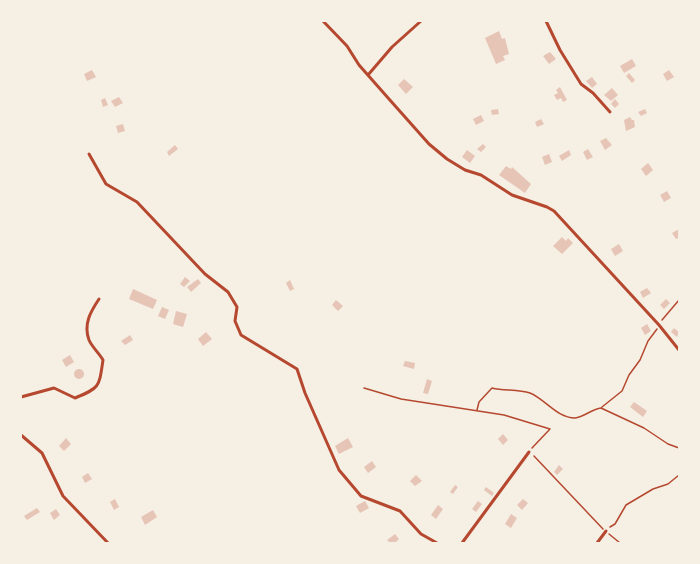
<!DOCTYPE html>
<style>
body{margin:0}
#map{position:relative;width:700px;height:564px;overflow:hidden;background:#f6efe4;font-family:"Asap Condensed",sans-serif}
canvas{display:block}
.frame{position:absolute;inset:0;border:22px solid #f6efe4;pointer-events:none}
</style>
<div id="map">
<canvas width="700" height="564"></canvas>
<div class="frame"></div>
</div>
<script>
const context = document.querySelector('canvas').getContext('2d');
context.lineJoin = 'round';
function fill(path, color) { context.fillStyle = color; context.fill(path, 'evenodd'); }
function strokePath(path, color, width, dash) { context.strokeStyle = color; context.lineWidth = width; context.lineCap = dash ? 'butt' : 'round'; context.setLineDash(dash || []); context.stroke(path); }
const building = new Path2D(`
 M499 31 502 39 505 38 509 54 503 56 505 60 496 64 485 38Z
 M550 52 556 59 549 64 543 56Z
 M632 59 636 66 624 73 620 66Z
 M92 70 96 77 87 81 84 74Z
 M669 70 674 77 667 81 663 74Z
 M629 73 635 80 632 83 626 76Z
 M592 77 597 84 592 88 586 81Z
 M404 79 413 87 406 94 398 85Z
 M560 87 567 100 563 102 561 98 557 100 554 95 558 93 556 90Z
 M612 88 618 95 611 101 604 95Z
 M119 97 123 103 115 107 111 101Z
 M105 98 108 105 103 107 101 100Z
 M615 99 619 104 615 108 611 104Z
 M498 109 499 114 492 115 491 110Z
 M645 109 647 113 641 116 638 112Z
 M481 115 484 121 476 125 473 119Z
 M630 117 632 120H634L635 127 626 131 624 120Z
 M541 119 544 124 537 127 535 122Z
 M123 124 125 131 118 133 116 126Z
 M606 138 612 145 605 150 600 141Z
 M483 144 486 147 481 152 477 149Z
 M175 145 178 149 169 156 167 152Z
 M588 149 593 157 587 160 583 152Z
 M467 150 475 156 470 163 462 157Z
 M569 150 571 155 562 161 559 156Z
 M549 154 552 162 545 165 542 157Z
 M648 163 653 170 646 176 641 169Z
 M506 166 511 169 512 167 531 184 525 193 499 175Z
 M667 191 671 198 664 202 660 195Z
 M679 229V238L676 239 672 233Z
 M562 237 566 241 568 238 573 243 562 254 553 246Z
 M619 244 623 251 615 256 611 249Z
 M185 277 190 281 184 287 180 284Z
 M198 279 201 283 191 292 187 287Z
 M290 280 294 289 290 291 286 283Z
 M647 288 651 293 643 298 640 292Z
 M133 289 157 300 153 309 129 299Z
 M666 299 670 303 664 309 660 305Z
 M336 300 343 306 338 311 332 305Z
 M162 307 169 310 165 319 158 316Z
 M176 311 187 314 183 327 173 324Z
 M647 324 651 331 645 335 641 328Z
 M674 328 679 332 677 337 671 332Z
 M206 332 212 339 203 346 198 339Z
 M130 335 133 340 125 345 121 341Z
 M70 355 74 362 66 367 62 360Z
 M405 361 415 363 414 369 403 366Z
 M74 374a5 5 0 1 1 10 0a5 5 0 1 1-10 0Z
 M427 379 432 381 428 394 423 393Z
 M634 402 647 411 643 417 630 407Z
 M503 434 508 440 503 445 498 439Z
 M66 438 71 444 64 451 59 446Z
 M348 438 353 447 339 454 335 446Z
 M372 461 376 467 368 473 364 467Z
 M559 465 563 469 557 475 554 472Z
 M88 473 92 479 85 483 82 477Z
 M416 475 422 481 415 486 410 481Z
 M455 485 458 487 453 494 450 492Z
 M486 487 494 493 492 496 484 490Z
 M115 499 119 507 114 510 110 502Z
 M523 499 528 503 522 510 517 505Z
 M365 501 369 508 360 513 356 506Z
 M478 501 482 504 476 512 472 509Z
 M438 505 443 509 436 519 431 515Z
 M37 508 40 512 27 520 24 516Z
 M56 509 60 515 54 520 50 513Z
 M153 510 157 517 145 525 141 517Z
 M511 514 517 518 511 528 505 524Z
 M395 534 399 539 395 543H390L387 540Z`);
const path = new Path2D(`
 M662 320 679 300
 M364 388 401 399 504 415 550 429 532 448
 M602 407 622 391 629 375 640 360 648 341 657 329
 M477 410 479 402 492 388C504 391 518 389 530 393 545 399 557 418 575 418 584 417 592 409 601 408L644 428 668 444 679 448
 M534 456 603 529
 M610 527 615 524 626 505 653 489 668 484 679 475
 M609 534 620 543`);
const minor = new Path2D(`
 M323 21 347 46 359 65 389 99 429 144 447 159 465 170 481 175 512 195 547 207 554 211 659 325 679 350
 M546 21 560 50 581 84 593 93 610 112
 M368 75 392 47 421 21
 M89 154 106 184 137 202 205 274 228 292 237 307 235 321 241 335 297 369 305 393 339 470 361 496 400 511 421 534 437 543
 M21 397 54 388 75 398C100 388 99 387 103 360 99 353 92 347 89 340 83 324 91 311 99 299
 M21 435 42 453 63 496 108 543
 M462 543 529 452
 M597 543 606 531`);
fill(building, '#e6c5b7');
strokePath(path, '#b5482f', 1.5);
strokePath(minor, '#b5482f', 3);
</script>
